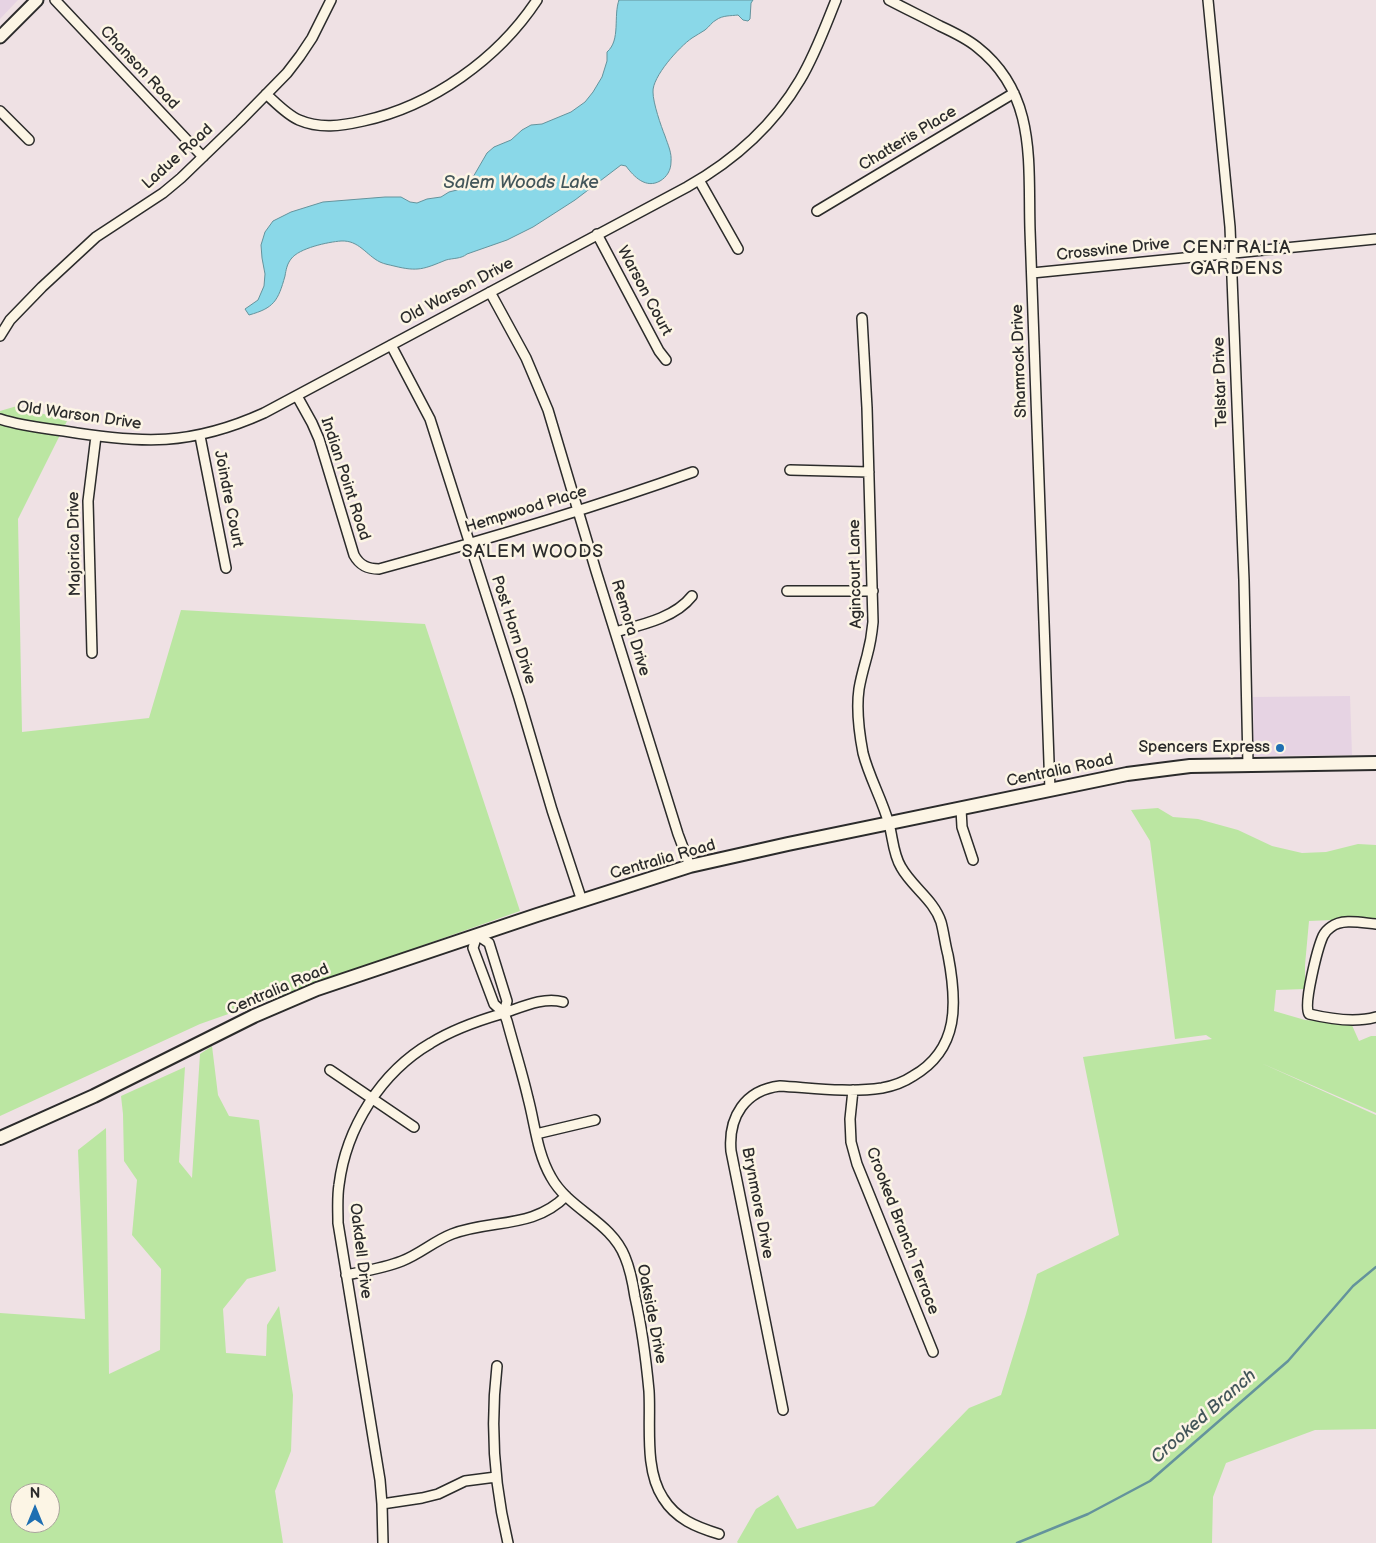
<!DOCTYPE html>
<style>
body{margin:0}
#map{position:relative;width:1376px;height:1543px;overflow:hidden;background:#efe1e4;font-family:"Balsamiq Sans",sans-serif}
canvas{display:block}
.north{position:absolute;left:10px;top:1483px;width:50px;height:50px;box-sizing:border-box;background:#fcf5e5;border:1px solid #a8a49b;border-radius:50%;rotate:0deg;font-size:14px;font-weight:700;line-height:20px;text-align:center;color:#2b2b2b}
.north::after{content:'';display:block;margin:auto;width:18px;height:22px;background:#1f6fb2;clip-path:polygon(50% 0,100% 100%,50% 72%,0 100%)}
</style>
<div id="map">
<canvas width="1376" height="1543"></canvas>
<div class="north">N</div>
</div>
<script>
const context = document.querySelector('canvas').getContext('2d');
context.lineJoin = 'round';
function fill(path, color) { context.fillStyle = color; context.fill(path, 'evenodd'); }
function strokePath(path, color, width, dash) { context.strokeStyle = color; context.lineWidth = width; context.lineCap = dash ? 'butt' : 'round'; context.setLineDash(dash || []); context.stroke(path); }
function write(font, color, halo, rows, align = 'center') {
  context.font = font + ' "Balsamiq Sans",sans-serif'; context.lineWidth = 5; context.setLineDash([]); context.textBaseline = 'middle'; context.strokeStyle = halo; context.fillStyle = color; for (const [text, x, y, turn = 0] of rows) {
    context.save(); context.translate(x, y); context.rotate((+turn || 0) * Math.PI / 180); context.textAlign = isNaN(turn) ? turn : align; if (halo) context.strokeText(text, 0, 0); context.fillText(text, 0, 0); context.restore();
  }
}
const built = new Path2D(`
 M0 0H18L0 19Z
 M1350 696 1352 755 1254 756 1253 697Z`);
const green = new Path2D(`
 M17 406 67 421 18 519 22 732 149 718 181 610 425 624 520 911 200 1024 0 1116V411Z
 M1158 808 1173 817 1198 819 1238 830 1272 846 1302 853 1326 852 1358 844 1376 845V922L1333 920 1309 921 1305 965V989L1276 990 1274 1011 1305 1020 1351 1023 1359 1041 1371 1036H1376V1113L1261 1063 1376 1115V1429L1315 1430 1226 1463 1213 1497 1212 1543H738L737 1542 756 1509 778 1495 797 1529 874 1506 969 1408 1001 1395 1026 1314 1037 1274 1119 1235 1083 1057 1212 1039 1206 1035 1175 1039 1150 841 1131 810Z
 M212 1046 218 1095 229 1116 259 1120 276 1271 247 1279 223 1309 226 1353 266 1356 267 1325 279 1306 293 1395 291 1451 275 1491 283 1543H0V1313L85 1319 78 1150 106 1128 109 1374 160 1350 161 1269 132 1235 137 1180 124 1161 123 1114 121 1096 185 1067 179 1162 192 1178 200 1054ZM20 1493H50V1523H20Z`);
const water = new Path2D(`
 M619 0H753L751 3 750 19 748 21 743 20 738 15C731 16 723 15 716 20 712 22 709 27 705 30 701 33 696 35 692 38 679 47 652 77 653 92 653 103 661 126 665 136 668 145 672 153 671 162 671 170 667 177 660 181 646 189 634 177 626 166L621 165 575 200 533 227 507 240 467 254C461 259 453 258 446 260 424 269 418 272 394 266 390 265 384 264 380 262 366 255 359 240 341 241 328 242 299 248 291 259 287 264 286 270 285 276 278 301 274 308 249 315L245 309 258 300 264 286 265 274 262 258 261 245 265 232 273 221 291 212 323 202 385 197H401L410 202 417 203 427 199 441 197 449 192 461 189 469 184 487 153 494 147 511 140 522 130 531 125 542 124 571 112 585 102 593 92 602 77 607 61V52C621 40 613 16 619 0Z`);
const stream = new Path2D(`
 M1017 1543 1088 1514 1150 1481 1288 1361 1353 1286 1376 1267`);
const minor = new Path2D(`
 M55 0 203 157
 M889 0C906 9 923 17 940 26 953 32 966 38 977 47 1037 94 1028 162 1030 230L1050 790
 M1208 0 1230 227 1244 580 1248 765
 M266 94C276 103 287 115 299 120 320 129 341 126 363 121 432 106 498 59 537 0
 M0 111 29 140
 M699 180 738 249
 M817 211 1014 93
 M597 234 659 351 666 360
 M1032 273 1376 239
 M490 292 526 358 548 410 596 571 678 834 690 866
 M0 336 10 320 42 287 96 237 163 193 181 178 240 121 287 73 300 56 312 38 331 0
 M391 345 430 419 519 698 552 810 582 901
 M297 396 312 423 319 439 354 555C360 566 368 569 379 569 485 540 590 509 693 472
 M0 419C21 426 42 428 64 431 142 444 191 446 264 413L687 187C733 161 773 126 800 80 815 55 825 27 836 0
 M200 436 226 568
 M790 470 869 472
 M787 591H873
 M615 632C641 625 675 618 692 596
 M92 653 88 501 96 436
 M961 809 962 827 973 860
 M1376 924C1363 923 1342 918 1331 927 1328 929 1325 932 1323 936 1318 947 1303 1004 1309 1014 1330 1019 1355 1023 1376 1017
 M504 1013 507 1001 489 943 477 935 473 948 494 1004 504 1013 507 1021C514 1047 522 1072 528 1098 535 1124 537 1153 551 1177 569 1210 611 1221 625 1257 630 1269 633 1284 635 1297 642 1328 646 1359 649 1391 651 1424 644 1469 663 1498 676 1519 696 1527 719 1534
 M330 1070 414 1127
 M853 1090 850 1119 851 1142 857 1164 933 1352
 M536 1134 595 1120
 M346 1275C365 1271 384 1268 402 1261 420 1254 434 1241 452 1234 492 1219 533 1229 566 1196
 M497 1366C490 1426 494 1485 508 1543
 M783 1410 731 1151C728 1117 745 1090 780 1086 813 1088 848 1093 882 1088 893 1086 904 1082 913 1076 960 1049 957 1002 948 955 945 944 944 933 941 922 934 900 912 887 901 867 893 854 893 838 889 824 882 799 869 777 863 753 859 732 856 710 859 689 861 677 864 667 867 656 870 645 872 633 873 622L867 408 862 318
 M382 1504 422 1498 438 1494 465 1481 496 1477
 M383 1543 382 1504 380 1480 338 1223C338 1210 337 1197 339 1185 346 1128 381 1072 431 1043 452 1030 477 1021 501 1014 520 1008 543 996 563 1002`);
const tertiary = new Path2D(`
 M0 37 37 0`);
const secondary = new Path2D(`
 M0 1138 94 1096 254 1016 317 989 537 915 690 866 788 844 1127 774 1190 766 1376 763`);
const markers = [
 [1280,748,5,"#1f6fb2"]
];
const streetNames = [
 ["Chanson Road",139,68,47],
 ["Chatteris Place",908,139,-31],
 ["Ladue Road",178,157,-42],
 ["Crossvine Drive",1113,250,-6],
 ["Warson Court",644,291,62],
 ["Old Warson Drive",457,292,-28],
 ["Shamrock Drive",1020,361,-92],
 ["Telstar Drive",1221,382,-92],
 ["Old Warson Drive",79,416,8],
 ["Indian Point Road",345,479,72],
 ["Joindre Court",228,499,79],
 ["Hempwood Place",526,510,-17],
 ["Majorica Drive",75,544,-91],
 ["Agincourt Lane",856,574,-91],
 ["Remora Drive",630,628,73],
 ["Post Horn Drive",513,630,72],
 ["Centralia Road",1060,771,-12],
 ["Centralia Road",663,860,-16],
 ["Centralia Road",278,990,-23],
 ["Brynmore Drive",757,1203,79],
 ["Crooked Branch Terrace",902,1231,69],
 ["Oakdell Drive",360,1251,83],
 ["Oakside Drive",651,1314,79]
];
const poiNames = [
 ["Spencers Express",1270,748]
];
const waterNames = [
 ["Salem Woods Lake",521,183],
 ["Crooked Branch",1204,1417,-41]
];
const neighbourhoodNames = [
 ["CENTRALIA",1237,248],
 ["GARDENS",1237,269],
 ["SALEM WOODS",533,552]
];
fill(built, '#e6d3e3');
fill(green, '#bbe6a2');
fill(water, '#8ad8e8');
strokePath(water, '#64939c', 1);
strokePath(stream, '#64939c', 2.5);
strokePath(minor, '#2b2b2b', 12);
strokePath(tertiary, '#2b2b2b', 15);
strokePath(secondary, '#2b2b2b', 16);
strokePath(minor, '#fcf5e5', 9);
strokePath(tertiary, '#fcf5e5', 11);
strokePath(secondary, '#fcf5e5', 12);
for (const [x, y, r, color] of markers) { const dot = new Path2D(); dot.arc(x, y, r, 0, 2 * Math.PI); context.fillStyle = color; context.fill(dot); strokePath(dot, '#fcf5e5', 2); }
write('16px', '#2b2b2b', '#fcf5e5', streetNames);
write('16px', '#2b2b2b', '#fcf5e5', poiNames, 'right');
write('italic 18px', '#43565a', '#fcf5e5', waterNames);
context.letterSpacing = '1px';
write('18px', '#2b2b2b', '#fcf5e5', neighbourhoodNames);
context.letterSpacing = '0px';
</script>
